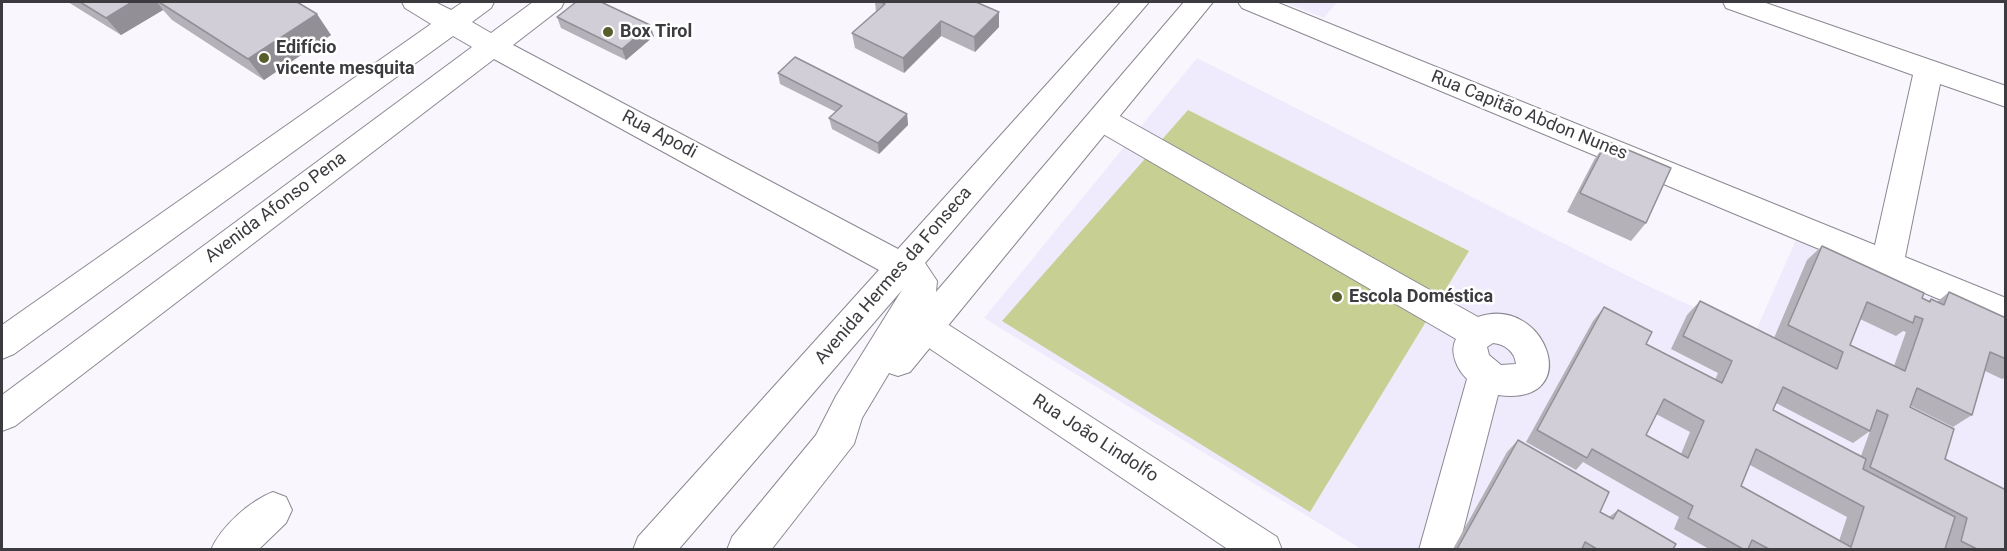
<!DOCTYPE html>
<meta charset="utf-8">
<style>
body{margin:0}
#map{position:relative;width:2007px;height:551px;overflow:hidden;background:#f9f6fe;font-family:Roboto,sans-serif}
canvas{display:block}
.frame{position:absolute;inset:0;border:3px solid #3c3b3f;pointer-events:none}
</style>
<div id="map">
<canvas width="2007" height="551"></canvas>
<div class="frame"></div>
</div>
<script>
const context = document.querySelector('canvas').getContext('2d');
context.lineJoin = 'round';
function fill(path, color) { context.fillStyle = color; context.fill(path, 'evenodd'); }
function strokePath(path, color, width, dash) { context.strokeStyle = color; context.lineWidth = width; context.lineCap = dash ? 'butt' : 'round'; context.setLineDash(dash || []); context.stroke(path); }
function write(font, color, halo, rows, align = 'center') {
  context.font = font + ' Roboto,sans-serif'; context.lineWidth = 5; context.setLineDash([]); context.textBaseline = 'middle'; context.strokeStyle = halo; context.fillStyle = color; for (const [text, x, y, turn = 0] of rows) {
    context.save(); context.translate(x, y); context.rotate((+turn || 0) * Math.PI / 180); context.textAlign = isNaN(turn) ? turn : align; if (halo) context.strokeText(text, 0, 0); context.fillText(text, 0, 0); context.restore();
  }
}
const built = new Path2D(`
 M1283 2H1337L1324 18Z
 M1197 58 1646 285 1754 335 1803 224 2005 310V549H1361L984 318Z`);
const green = new Path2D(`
 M1188 110 1469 251 1310 512 1002 321Z`);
const minor = new Path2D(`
 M1238 2H1276L1875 245 1913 75 1726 8 1723 2H1763L2006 86V107L1940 84 1905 257 2006 298V327L1242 8Z
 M1101 108 1111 111 1478 317C1546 293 1587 407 1498 395L1458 550H1419L1467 379C1457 369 1449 352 1456 339L1091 127 1086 119 1091 111ZM1493 343C1505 344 1515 352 1516 364L1501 365 1489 355 1487 347Z
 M926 314 938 318 1277 537 1282 550H1229L914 338 909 328 914 318Z
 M273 492 286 497 292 510 286 523 258 550H211C221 526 250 501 273 492Z`);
const major = new Path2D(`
 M402 2H435L451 10 463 2H494L491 8 472 22 491 33 533 2H564L561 8 513 45 898 249 1121 2H1149L925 263 937 281 936 292 1184 2H1213L910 372 898 376 889 373 862 418 854 444 771 550H727L732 537 816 435 836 396 902 290 678 550H633L638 537 879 270 494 59 15 426 2 431V395L472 47 453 36 14 354 2 359V325L431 24 405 8Z`);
const wall = new Path2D(`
 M68 2H297L331 35 264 80 172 20 163 10 121 35Z
 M875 2H976L999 27 975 52 941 36 904 73 855 48 852 33 876 12Z
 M557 17 654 36 626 60 561 28Z
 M778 73 907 114 908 125 879 154 832 129 829 118 836 112 780 84Z
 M1607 141 1646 223 1631 241 1567 212 1594 160Z
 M1822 246 1928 301 1931 299 1937 302 1949 292 2006 318V377L2002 379 1985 371 1972 415 1953 427 1911 406 1910 407 2006 549H1709L1674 529 1679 517 1583 462 1576 470 1526 442 1593 321 1604 307 1646 344 1715 380 1718 373 1671 349 1687 315 1700 301 1774 338 1807 260ZM1860 319 1896 336 1903 331 1906 332 1894 366 1850 345ZM1776 403 1853 443 1870 431 1861 456 1773 410ZM1656 414 1690 432 1681 454 1646 435ZM1750 465 1847 517 1839 541 1741 486Z
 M1518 440 1600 512 1609 517 1618 510 1673 549H1453L1507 452Z`);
const shadedWall = new Path2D(`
 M132 2H157L163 10 121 35 106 18Z
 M999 12V27L975 52 974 37Z
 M317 14 331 35 264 80 248 59Z
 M941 21V36L904 73 903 58Z
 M650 25 654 36 626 60 622 49Z
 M907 114 908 125 879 154 878 143Z`);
const building = new Path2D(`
 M80 2H132L106 18Z
 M159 2H297L317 14 248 59Z
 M576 2H601L650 25 622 49 557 17Z
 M881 2H976L999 12 974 37 941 21 903 58 852 33 885 4Z
 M795 57 907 114 878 143 829 118 842 106 778 73Z
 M1607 141 1671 168 1646 223 1580 193Z
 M1822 246 1924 293 1922 298 1930 302 1931 299 1944 305 1949 292 2006 318V359L1990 352 1972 415 1917 388 1910 407 1954 429 1945 459 2006 490V549H1977L1961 541 1967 518 1870 467 1888 415 1877 410 1870 431 1783 387 1773 410 1866 459 1863 469 1955 517 1945 549H1769L1752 540 1748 549H1743L1688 518 1693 506 1592 449 1587 458 1537 430 1604 307 1652 332 1646 344 1722 383 1732 361 1683 336 1700 301 1837 369 1843 352 1788 325ZM1867 302 1913 323 1915 316 1923 319 1905 371 1850 345ZM1664 399 1704 421 1688 458 1646 435ZM1756 449 1864 507 1851 547 1741 486Z
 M1518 440 1609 492 1600 512 1613 519 1618 510 1676 544 1673 549H1597L1585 542 1582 549H1457Z`);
const markers = [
 [608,32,6,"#585d2b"],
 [264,58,6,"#585d2b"],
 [1337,297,6,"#585d2b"]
];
const poiNames = [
 ["Box Tirol",620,32],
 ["Edifício",276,48],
 ["vicente mesquita",276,69],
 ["Escola Doméstica",1349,297]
];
const streetNames = [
 ["Rua Capitão Abdon Nunes",1529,116,22],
 ["Rua Apodi",659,135,28],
 ["Avenida Afonso Pena",276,208,-37],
 ["Avenida Hermes da Fonseca",894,276,-49],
 ["Rua João Lindolfo",1095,439,33]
];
fill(built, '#f0ebfc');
fill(green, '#c7cf93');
strokePath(minor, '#8b8891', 2);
strokePath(major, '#8b8891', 2);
fill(minor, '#fff');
fill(major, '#fff');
fill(wall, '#b4b1b9');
fill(shadedWall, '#929096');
fill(building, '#d1ced7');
strokePath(building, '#929096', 1.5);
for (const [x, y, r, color] of markers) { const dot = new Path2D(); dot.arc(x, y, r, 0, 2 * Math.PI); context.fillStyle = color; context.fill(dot); strokePath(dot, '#fff', 2); }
write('bold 18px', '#3c3b3f', '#fff', poiNames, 'left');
write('18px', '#3c3b3f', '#fff', streetNames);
</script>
